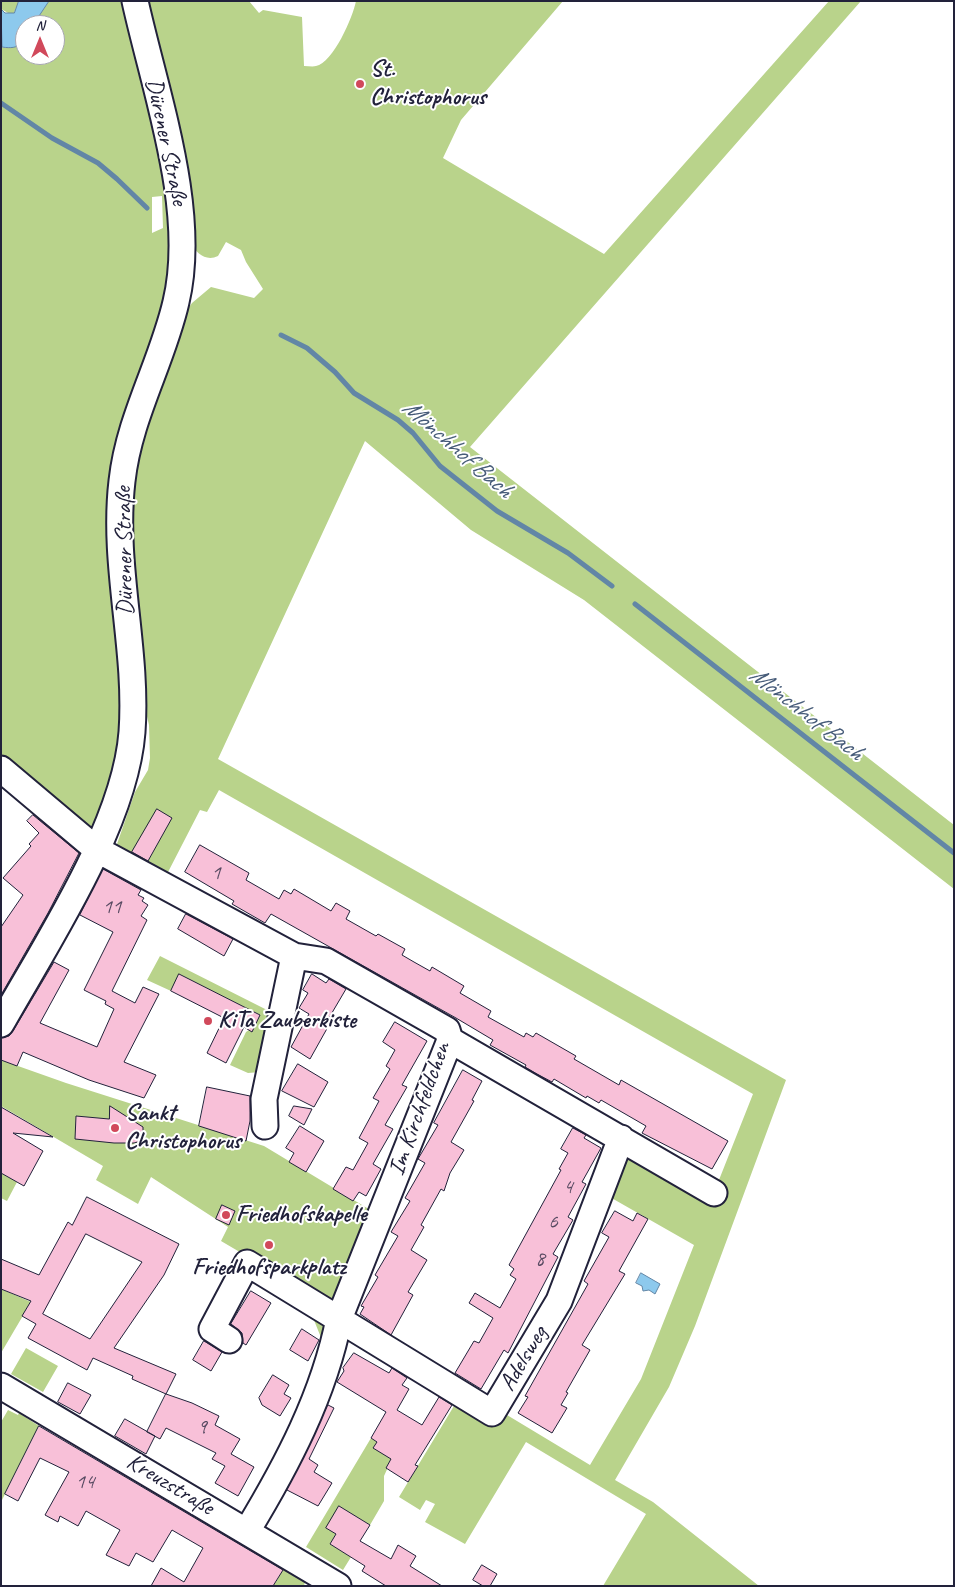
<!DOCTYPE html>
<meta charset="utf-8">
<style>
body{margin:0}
#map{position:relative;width:955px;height:1587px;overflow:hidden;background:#fff;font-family:Caveat,sans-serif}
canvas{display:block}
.frame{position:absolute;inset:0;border:2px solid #22223b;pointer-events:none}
.north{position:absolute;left:15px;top:15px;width:50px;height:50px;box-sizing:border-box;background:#fff;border:1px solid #a7a7b1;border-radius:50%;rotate:0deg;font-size:14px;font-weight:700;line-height:20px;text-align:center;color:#22223b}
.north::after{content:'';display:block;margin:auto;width:18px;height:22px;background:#d1495b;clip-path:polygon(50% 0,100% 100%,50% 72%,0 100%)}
</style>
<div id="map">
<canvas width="955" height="1587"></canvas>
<div class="frame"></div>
<div class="north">N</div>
</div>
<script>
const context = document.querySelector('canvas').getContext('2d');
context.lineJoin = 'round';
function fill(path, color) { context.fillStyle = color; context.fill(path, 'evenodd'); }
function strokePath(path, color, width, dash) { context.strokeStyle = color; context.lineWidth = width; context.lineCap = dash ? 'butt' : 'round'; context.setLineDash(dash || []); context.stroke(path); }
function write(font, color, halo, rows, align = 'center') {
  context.font = font + ' Caveat,sans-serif'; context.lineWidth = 4; context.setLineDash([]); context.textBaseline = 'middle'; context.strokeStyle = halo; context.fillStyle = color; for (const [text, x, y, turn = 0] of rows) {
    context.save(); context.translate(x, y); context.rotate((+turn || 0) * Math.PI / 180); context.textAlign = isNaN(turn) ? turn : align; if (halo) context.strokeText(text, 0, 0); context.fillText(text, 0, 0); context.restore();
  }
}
const green = new Path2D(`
 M1 1H19L14 13 10 14 1 9Z
 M49 1H126L173 214 172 282 137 389 118 770 92 833 1 764V47L7 48 22 44 25 38V55H55V25H33ZM162 196 163 228 152 233V197Z
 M145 1H249L259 13 263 10 302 17 304 66C308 66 313 67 316 66 333 63 353 17 356 1H563L461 120 443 158 604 254 829 1H861L470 447 954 825V889L584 600 471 530 365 441 218 759 786 1080 695 1326 669 1387 615 1480 653 1502 759 1586H603L646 1514 526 1442 465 1544 425 1522 435 1504 426 1500 420 1510 399 1497 457 1401 502 1412 590 1465 641 1379 694 1245 608 1196 623 1157H634L717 1185 753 1094 219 790 207 812 200 810 166 876 118 848 117 844 135 792 148 770 150 758 149 725 138 678 131 603 132 465 185 313 192 303 211 287 254 298 263 289 246 262 241 250 226 242 218 256C206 262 196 253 191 243Z
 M160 956 273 1013 260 1072 248 1073 230 1065 246 1032 249 1030 252 1031 260 1015 180 975 171 991 147 980Z
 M1 1060 66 1083 264 1146 372 1211 322 1340 301 1288 221 1241 228 1227 151 1177 138 1204 96 1180 103 1166 1 1106Z
 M1 1173 17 1182 7 1201 1 1198Z
 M1 1289 31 1302 1 1353Z
 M26 1348 58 1366 43 1392 11 1374Z
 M8 1410 18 1415 19 1413 39 1426 1 1502V1422Z
 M371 1438 395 1452 384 1476V1501L370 1525 339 1507 336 1534 330 1544 351 1557 343 1570 306 1547Z
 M283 1569 305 1582 304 1586H265L276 1582Z`);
const water = new Path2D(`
 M19 1H49L33 25H25C25 43 20 50 2 47L1 9 5 13H14Z
 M641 1273 660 1284 655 1294 649 1290 643 1291 642 1286 636 1283Z`);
const stream = new Path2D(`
 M1 103 52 138 98 163 117 179 147 208
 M281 335 307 348 335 372 354 393 398 420 413 433 440 466 497 511 568 553 612 586
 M635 604 954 853`);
const building = new Path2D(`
 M157 809 172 818 148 861 132 852Z
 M33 815 79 853 48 913 1 995V927L23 895 3 878 31 846 29 844 39 833 27 821Z
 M200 845 249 873 246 880 279 899 284 890 291 894 294 889 331 911 336 903 350 911 346 919 376 936 378 934 405 949 402 955 414 962 430 971 432 967 464 986 460 993 491 1011 488 1017 524 1037 526 1033 533 1037 536 1033 576 1056 574 1059 619 1085 621 1080 728 1141 712 1169 642 1133 646 1126 601 1100 599 1103 587 1096 586 1098 554 1079 552 1082 537 1074 525 1067 526 1065 490 1045 493 1040 456 1018 271 914 265 923 232 904 234 901 185 872Z
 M103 869 141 890 138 895 144 898 142 901 148 905 141 916 147 920 112 991 135 1003 143 987 159 994 124 1062 156 1075 144 1098 89 1080 23 1052 17 1066 1 1060V1038L9 1036 13 1031 54 962 69 970 40 1023 97 1047 114 1009 105 1004 106 1001 84 990 113 932 80 915Z
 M186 914 233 939 224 956 178 929Z
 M179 974 260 1015 252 1032 244 1027 226 1063 207 1053 224 1018 171 991Z
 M312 974 326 983 329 979 346 989 326 1023 329 1025 310 1059 291 1047 309 1014 299 1008 308 993 303 990Z
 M395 1022 427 1041 402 1085 407 1087 385 1125 393 1129 373 1164 381 1169 366 1196 359 1192 353 1201 333 1189 346 1167 353 1170 368 1143 359 1138 379 1101 373 1098 390 1069 386 1066 395 1050 383 1042Z
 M298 1064 328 1082 314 1107 282 1091Z
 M463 1070 482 1081 472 1100 474 1101 451 1142 464 1150 450 1173 444 1191 441 1189 421 1225 424 1227 411 1250 427 1260 408 1292 413 1295 391 1335 360 1314 364 1307 361 1306 378 1277 375 1275 398 1236 391 1232 410 1201 405 1198 425 1163 418 1159 438 1125 434 1123Z
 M207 1087 250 1096V1121L246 1141 199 1126Z
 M110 1106 143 1127V1135L141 1141 134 1143H114L75 1139 76 1116 109 1119Z
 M294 1106 312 1109 304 1125 289 1116Z
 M1 1107 53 1137 13 1133 43 1151 24 1186 1 1173Z
 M300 1126 324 1141 306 1172 289 1162 294 1153 286 1148Z
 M573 1128 586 1135 584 1138 601 1148 582 1182 586 1184 568 1217 573 1220 553 1254 558 1257 508 1353 504 1350 481 1389 455 1373 474 1341 479 1343 493 1318 469 1303 475 1293 500 1308 516 1279 510 1275 514 1269 509 1265 561 1170 559 1169 568 1153 561 1149Z
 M87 1197 179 1244 164 1275 114 1348 176 1374 166 1394 132 1379 133 1376 93 1358 87 1370 28 1338 36 1324 22 1316 31 1301 1 1289V1259L39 1275 68 1222 72 1225ZM86 1234 142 1262 90 1339 43 1314Z
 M222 1205 235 1211 229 1225 216 1219Z
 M615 1211 633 1221 637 1213 648 1219 619 1271 625 1274 582 1345 590 1350 566 1392 568 1393 561 1405 567 1408 552 1433 518 1413 528 1397 525 1396 588 1284 584 1281 609 1237 602 1233Z
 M251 1291 271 1303 246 1345 243 1343 242 1333 231 1324Z
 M302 1329 319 1340 308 1361 290 1350Z
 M204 1341 222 1352 211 1371 193 1360Z
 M354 1353 389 1373 392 1368 407 1378 402 1385 409 1389 397 1410 422 1425 439 1397 452 1405 415 1465 418 1466 408 1482 386 1468 391 1459 373 1448 377 1442 371 1438 386 1412 337 1382 344 1371 343 1368Z
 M273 1375 289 1385 284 1394 291 1398 280 1416 262 1405 259 1398Z
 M68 1383 91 1395 80 1414 58 1402Z
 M166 1394 192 1403 219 1416 215 1425 240 1439 231 1454 254 1467 238 1496 215 1483 225 1466 212 1459 216 1453 166 1428 160 1439 147 1432Z
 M328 1405 334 1408 309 1459 318 1465 314 1472 332 1483 318 1506 287 1490Z
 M125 1419 155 1436 146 1454 115 1436Z
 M39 1426 283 1570 273 1586H151L161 1568 184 1582 203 1548 172 1530 153 1562 136 1553 129 1566 106 1555 120 1530 86 1511 78 1526 60 1516 58 1522 45 1515 69 1472 40 1458 18 1501 5 1494Z
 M339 1506 370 1525 360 1541 391 1559 398 1545 416 1556 410 1566 442 1586H386L362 1571 365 1566 330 1544 336 1534 326 1528Z
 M482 1565 497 1574 490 1586H483L473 1580Z`);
const minor = new Path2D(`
 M1 769 96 849 294 956 264 1099 265 1126
 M1 1024C47 942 125 825 132 732 138 648 112 565 122 481 129 417 162 363 176 302 198 210 155 92 135 1
 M450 1040 714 1193
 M229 1340 212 1329 247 1263 492 1413 559 1301 621 1138
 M1 1386 338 1586
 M247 1531C287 1465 324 1395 339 1319L450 1040 447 1030 326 961 294 956`);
const markers = [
 [360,84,5,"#d1495b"],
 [208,1021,5,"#d1495b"],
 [115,1128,5,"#d1495b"],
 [226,1215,5,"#d1495b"],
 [269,1245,5,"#d1495b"]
];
const numberNames = [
 ["1",216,873],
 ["11",112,907],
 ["4",568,1187],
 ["6",553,1222],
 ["8",540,1259],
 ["9",202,1427],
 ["14",85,1482]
];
const poiNames = [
 ["St.",370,70],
 ["Christophorus",370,98],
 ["KiTa Zauberkiste",218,1021],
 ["Sankt",125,1114],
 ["Christophorus",125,1142],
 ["Friedhofskapelle",236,1215],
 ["Friedhofsparkplatz",269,1268,"center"]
];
const streetNames = [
 ["Dürener Straße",166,142,78],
 ["Dürener Straße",125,551,-91],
 ["Im Kirchfeldchen",420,1109,-70],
 ["Adelsweg",524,1359,-59],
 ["Kreuzstraße",170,1485,31]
];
const waterNames = [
 ["Mönchhof Bach",457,449,41],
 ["Mönchhof Bach",806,714,38]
];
fill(green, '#b9d38b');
fill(water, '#8dc9ed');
strokePath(water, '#6286a6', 1);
strokePath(stream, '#6286a6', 5);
fill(building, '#f8c0d8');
strokePath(building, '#22223b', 1);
strokePath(minor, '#22223b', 29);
strokePath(minor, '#fff', 25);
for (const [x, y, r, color] of markers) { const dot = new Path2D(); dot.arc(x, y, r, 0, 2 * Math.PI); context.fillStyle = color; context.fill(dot); strokePath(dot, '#fff', 2); }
write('21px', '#584a62', null, numberNames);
write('bold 24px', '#22223b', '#fff', poiNames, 'left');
write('24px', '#22223b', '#fff', streetNames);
write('italic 25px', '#475c79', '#fff', waterNames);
</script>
